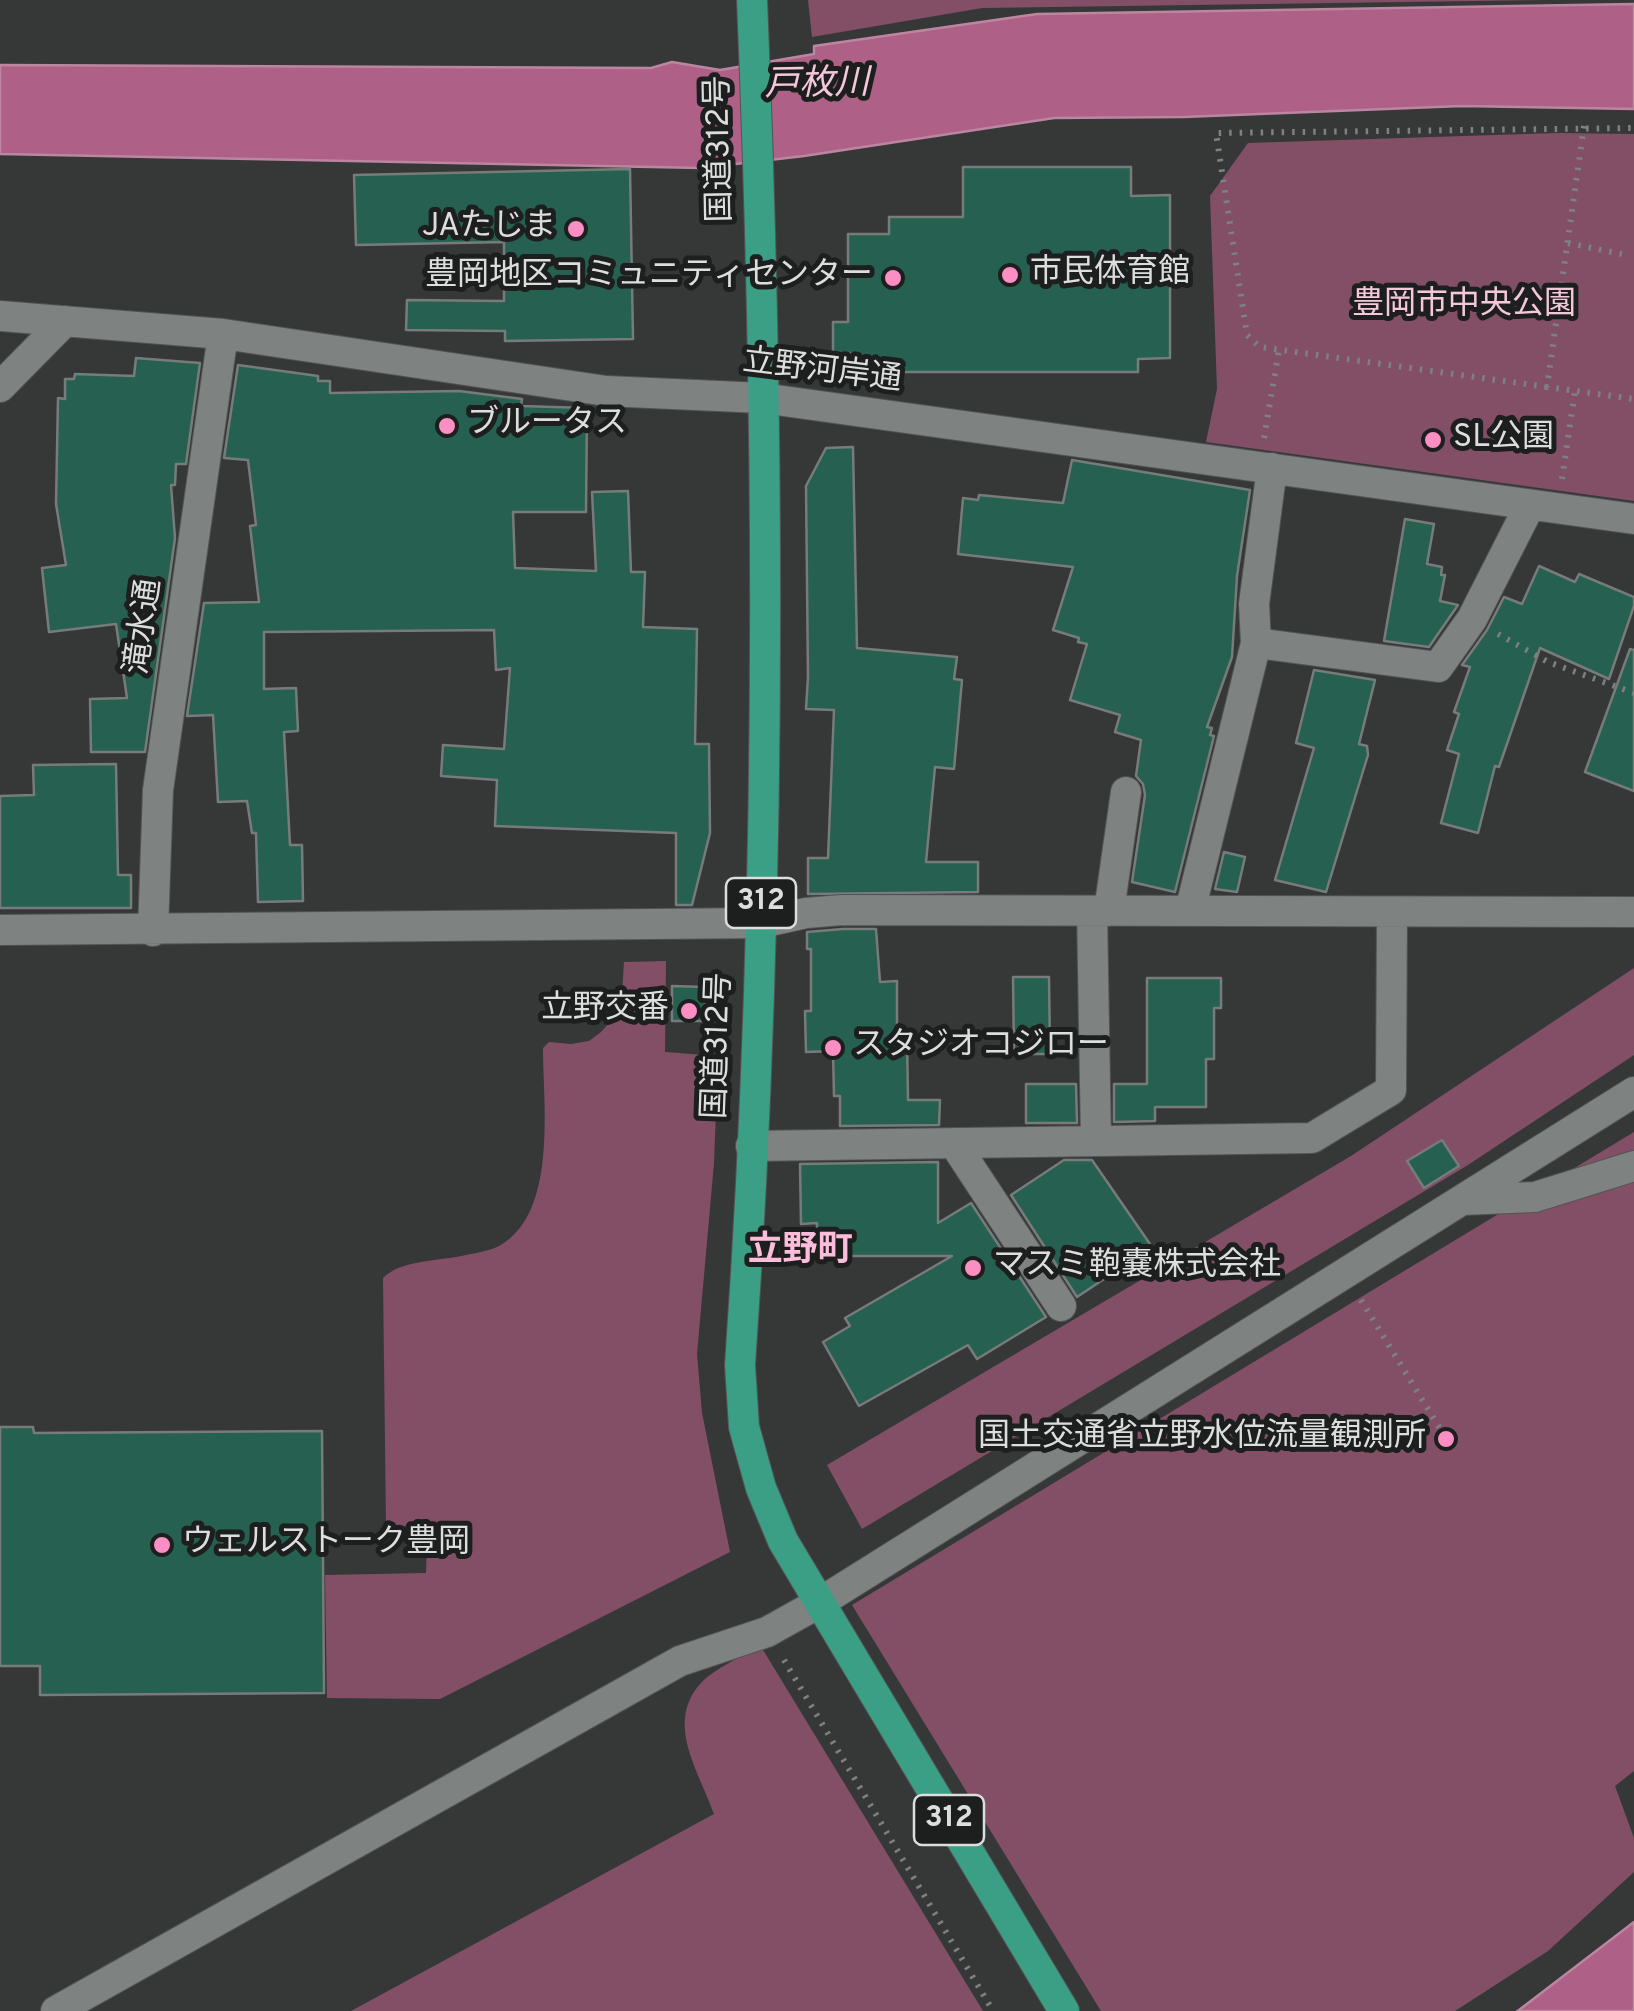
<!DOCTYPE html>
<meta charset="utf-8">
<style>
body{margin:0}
canvas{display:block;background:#353837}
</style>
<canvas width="1634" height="2011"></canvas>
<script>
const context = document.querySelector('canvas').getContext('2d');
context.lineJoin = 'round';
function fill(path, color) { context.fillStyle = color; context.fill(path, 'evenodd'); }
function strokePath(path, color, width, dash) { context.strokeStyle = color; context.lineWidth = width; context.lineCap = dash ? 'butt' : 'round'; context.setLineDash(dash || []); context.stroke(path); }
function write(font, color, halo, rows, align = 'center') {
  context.font = font + ' Overpass,"Noto Sans JP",sans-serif'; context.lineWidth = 10; context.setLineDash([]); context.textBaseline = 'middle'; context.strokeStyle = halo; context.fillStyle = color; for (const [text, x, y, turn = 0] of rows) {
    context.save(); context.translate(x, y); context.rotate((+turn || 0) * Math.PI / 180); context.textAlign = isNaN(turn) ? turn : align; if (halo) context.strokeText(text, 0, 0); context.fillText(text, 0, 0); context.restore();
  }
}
const green = new Path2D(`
 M808 0H1545L982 8 812 37Z
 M1557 133 1634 134V501L1206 442 1217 389 1210 196 1248 143Z
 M666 961 665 1052 718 1056 714 1163 697 1354 702 1413 730 1552 440 1699 327 1698 325 1575 426 1573 427 1542 452 1541 451 1526H386L383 1278C400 1261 433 1261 456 1257 470 1254 488 1252 501 1245 558 1211 543 1104 543 1048L549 1042 571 1044 589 1041 601 1032 621 1010 624 962Z
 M1634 968V1055L1468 1165 862 1529 827 1465 1351 1156Z
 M1634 1132V1771L1615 1786 1634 1838V1872L1548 1951 1455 2011H1101L852 1605Z
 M760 1645 983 2011H351L714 1814C700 1773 664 1723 701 1683 715 1668 742 1657 760 1645Z`);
const water = new Path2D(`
 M1634 4V109L1462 106 1184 117 1054 118 804 156 701 168 0 154V65L651 68 672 62 720 70 814 54V46L1037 14Z
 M1634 1922V2011H1517L1519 2010Z`);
const building = new Path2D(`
 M963 167H1131V196L1170 195V358L1138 359V372H851L850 353H833V322H848V234H889V217H963Z
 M630 169 633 339 505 341V331L406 330 407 300 504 301V242L356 245 354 175Z
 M136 358 200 363 186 464H176L175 485H171L175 538 145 752H91L90 699 127 698 116 624 49 632 42 568 66 565 56 504 58 398 65 399V379H74L75 374 134 376Z
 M238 365 318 376V381H330V393L459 391 522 399 521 406 587 408 586 512H513L515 568 596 571 592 492 628 491 631 572H645L643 627 697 629 695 744H709L710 833 692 905H676V833L495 826 497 780 441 776 443 745 504 749 510 668 496 670 494 630 264 632V689L296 688 298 731 284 732 290 845H302L303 901 258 902 256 833H252L247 801 218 802 213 715 187 716 204 603 259 602 250 526 256 525 248 460 224 458Z
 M853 447 857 648 957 657 954 679 962 680 954 769 935 767 926 862H978V892L808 894V858H828L834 710 806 709 808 677 806 486 826 448Z
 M1072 460 1250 490 1237 576 1232 657 1207 727 1212 728 1210 735 1214 736 1175 892 1132 882 1145 795 1143 784 1136 776 1141 740 1115 732 1120 715 1070 700 1087 644 1078 642 1079 638 1053 630 1073 567 958 554 963 498 978 500 979 495 1063 503Z
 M1405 519 1434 524 1427 564 1442 567 1441 575H1445L1440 601 1458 605 1429 647 1384 641Z
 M1539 566 1575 582 1579 574 1634 597V606L1609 679 1540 648 1499 767 1495 766 1478 833 1441 823 1459 754 1447 750 1459 714 1454 712 1470 667 1462 665 1487 630 1504 597 1522 604Z
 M1630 649 1634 650V791L1585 772Z
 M1314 670 1375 680 1359 744 1367 746 1368 755 1326 892 1275 880 1314 748 1296 743Z
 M116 764 118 875H131V908H0V796L34 795 33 765Z
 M1224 852 1245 857 1237 892 1215 889Z
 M843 929H876L880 982 897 981V1037H907L908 1100H940L939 1125 840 1126V1096H834L833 1051 806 1052 805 1011H811V949H807V932Z
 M1013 977H1049L1050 1054H1014Z
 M1147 978H1221V1008H1214V1059H1206V1107H1155V1121L1114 1122V1084H1147Z
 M672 986 705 987V1021H672Z
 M1026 1084H1076L1077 1123H1026Z
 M1442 1140 1459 1166 1424 1188 1407 1161Z
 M1064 1160H1092L1152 1247 1077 1297 1011 1195Z
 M938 1162V1223L971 1203 1046 1317 977 1359 968 1345 859 1406 823 1342 850 1326 845 1318 952 1256H817V1223L801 1224 800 1164Z
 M0 1427H33L34 1433 322 1431 324 1693 40 1695V1666H0Z`);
const path = new Path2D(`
 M1584 126 1547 387 1634 399
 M1568 243 1626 255
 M1547 387 1260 347 1247 335 1216 133 1634 128
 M1264 438 1279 350
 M1562 479 1575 391
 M1498 634 1548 662 1634 693
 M1361 1300 1442 1432
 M784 1660 993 2011`);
const minor = new Path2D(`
 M0 316 223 334 606 391 762 398 1634 519
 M0 387 65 321
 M1256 643 1438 667 1472 619 1530 505
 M1092 911 1096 1141
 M1109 911 1126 792
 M1190 911 1256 643 1254 604 1272 468
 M0 930 761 923 806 913 842 910 1634 912
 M153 931 158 790 223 334
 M954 1143 1061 1306
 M751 1146 1312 1138 1391 1090 1392 912
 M1462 1200 1535 1197 1634 1166
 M56 2011 680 1661 767 1632 819 1603 1634 1092`);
const highway = new Path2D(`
 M752 0C771 454 772 911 740 1365L744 1427 761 1488 783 1541 1064 2011`);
const markers = [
 [576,229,10,"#fb8fc4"],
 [1010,275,10,"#fb8fc4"],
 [893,278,10,"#fb8fc4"],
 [447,426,10,"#fb8fc4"],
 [1433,440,10,"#fb8fc4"],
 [689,1011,10,"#fb8fc4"],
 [833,1048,10,"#fb8fc4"],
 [973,1268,10,"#fb8fc4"],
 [1446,1439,10,"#fb8fc4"],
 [162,1545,10,"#fb8fc4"]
];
const shields = [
 [761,903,70],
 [949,1820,70]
];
const shieldNames = [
 ["312",761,903],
 ["312",949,1820]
];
const streetNames = [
 ["国道312号",722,149,-91],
 ["立野河岸通",822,373,7],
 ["滝水通",146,627,-82],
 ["国道312号",720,1046,-88]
];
const poiNames = [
 ["JAたじま",556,229,"right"],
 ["市民体育館",1030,275],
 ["豊岡地区コミュニティセンター",873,278,"right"],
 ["ブルータス",467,426],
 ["SL公園",1453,440],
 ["立野交番",669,1011,"right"],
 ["スタジオコジロー",853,1048],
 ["マスミ鞄嚢株式会社",993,1268],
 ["国土交通省立野水位流量観測所",1426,1439,"right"],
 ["ウェルストーク豊岡",182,1545]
];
const parkNames = [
 ["豊岡市中央公園",1464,307]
];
const waterNames = [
 ["戸枚川",817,87,-1]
];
const neighbourhoodNames = [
 ["立野町",800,1253]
];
fill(green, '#824f67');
fill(water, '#ae6087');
strokePath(water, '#bc86a1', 2.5);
fill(building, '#256050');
strokePath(building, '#777b7a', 2.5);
strokePath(minor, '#525453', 32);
strokePath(highway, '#525453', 32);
strokePath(path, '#7e8180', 6, [2.5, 8]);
strokePath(minor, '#7e8280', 30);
strokePath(highway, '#3a9f85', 30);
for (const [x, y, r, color] of markers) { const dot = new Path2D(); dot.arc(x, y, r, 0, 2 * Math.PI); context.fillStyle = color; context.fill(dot); strokePath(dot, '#1d1f1e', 4); }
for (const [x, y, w] of shields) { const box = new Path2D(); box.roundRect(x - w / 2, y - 25, w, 50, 8); context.fillStyle = '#1d1f1e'; context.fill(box); strokePath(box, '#dcdedd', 2.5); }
write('bold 30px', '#dcdedd', null, shieldNames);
write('32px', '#dcdedd', '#1d1f1e', streetNames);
write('32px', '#dcdedd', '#1d1f1e', poiNames, 'left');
write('32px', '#f4c7db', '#1d1f1e', parkNames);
write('italic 35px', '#f4c7db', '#1d1f1e', waterNames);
write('bold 35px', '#fbbdd9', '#1d1f1e', neighbourhoodNames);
</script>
